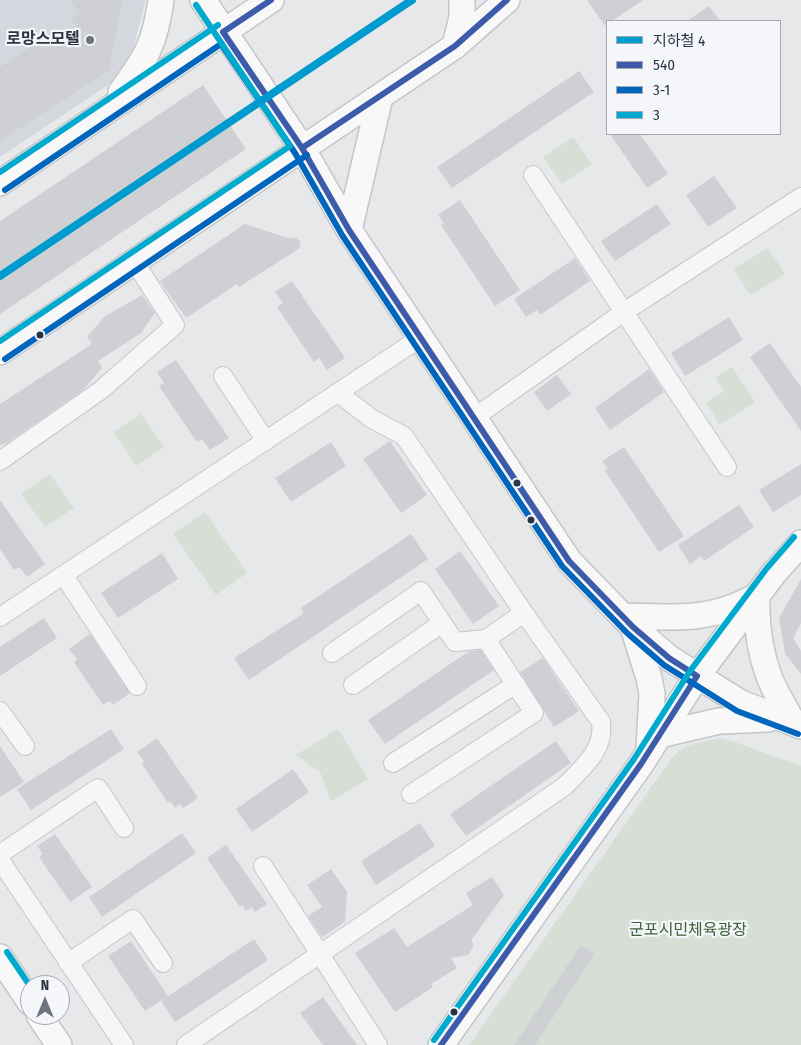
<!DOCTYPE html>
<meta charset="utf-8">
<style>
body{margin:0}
#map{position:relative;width:801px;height:1045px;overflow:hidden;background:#e6e8ea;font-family:"Fira Sans Condensed","Noto Sans KR",sans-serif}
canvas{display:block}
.legend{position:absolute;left:606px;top:20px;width:175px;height:115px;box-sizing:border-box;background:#f4f6f9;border:1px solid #a4a8b1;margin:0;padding:6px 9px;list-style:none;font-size:15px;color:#2b3445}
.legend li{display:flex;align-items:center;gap:10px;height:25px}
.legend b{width:25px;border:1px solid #a4a8b1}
.north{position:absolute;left:20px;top:975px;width:50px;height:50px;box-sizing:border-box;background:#f4f6f9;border:1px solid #a4a8b1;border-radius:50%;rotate:0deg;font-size:14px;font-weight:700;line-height:20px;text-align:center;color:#2b3445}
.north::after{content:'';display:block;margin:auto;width:18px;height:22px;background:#6c737f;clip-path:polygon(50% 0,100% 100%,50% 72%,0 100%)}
</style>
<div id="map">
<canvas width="801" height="1045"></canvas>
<ul class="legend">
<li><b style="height:6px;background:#009bce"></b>지하철 4</li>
<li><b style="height:6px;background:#3d5bab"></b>540</li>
<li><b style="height:6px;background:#0065bd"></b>3-1</li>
<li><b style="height:6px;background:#00a9ce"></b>3</li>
</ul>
<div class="north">N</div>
</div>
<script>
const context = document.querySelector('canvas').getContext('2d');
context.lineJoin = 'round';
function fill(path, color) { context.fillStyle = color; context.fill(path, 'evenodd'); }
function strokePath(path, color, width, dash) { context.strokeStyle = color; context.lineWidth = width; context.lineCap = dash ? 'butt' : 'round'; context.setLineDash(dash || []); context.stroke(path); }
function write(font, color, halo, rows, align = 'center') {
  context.font = font + ' "Fira Sans Condensed","Noto Sans KR",sans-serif'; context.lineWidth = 4.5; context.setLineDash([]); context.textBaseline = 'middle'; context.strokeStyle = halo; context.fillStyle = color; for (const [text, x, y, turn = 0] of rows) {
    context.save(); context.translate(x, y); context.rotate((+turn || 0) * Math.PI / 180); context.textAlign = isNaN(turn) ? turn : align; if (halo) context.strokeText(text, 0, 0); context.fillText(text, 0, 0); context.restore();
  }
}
const built = new Path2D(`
 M0 0H145V2L132 54 117 79 0 157Z`);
const green = new Path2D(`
 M573 137 592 164 562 184 543 157Z
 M768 248 785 274 750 295 734 269Z
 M732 367 755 402 720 425 706 403 724 391 715 378Z
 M141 414 164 447 136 466 114 432Z
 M50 474 74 508 45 527 21 494Z
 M205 512 247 573 216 595 173 534Z
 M338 729 368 779 331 801 320 772 296 755Z
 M719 738 735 742 801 766V1045H469L674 755 686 746Z`);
const building = new Path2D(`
 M70 0H122L109 70 0 141V67L41 40 46 48 77 27 71 18 79 13Z
 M587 0H643L612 21H607L605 26Z
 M709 6 720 21H687Z
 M579 71 594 92 452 188 437 167Z
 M203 85 246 149 0 314V221Z
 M610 134H640L668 174 647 188Z
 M714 176 737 208 708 227 686 195Z
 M460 200 520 290 495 306 441 225 444 223 438 215Z
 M657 204 671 224 615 261 601 241Z
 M245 224 288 238H296L300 241V248L239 287 237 284 186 318 160 281Z
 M575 258 590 281 540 315 537 310 526 317 514 299Z
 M292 281 345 358 327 370 319 358 314 362 277 307 283 303 275 292Z
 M142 295 155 313 141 333 98 361 102 368 83 390 7 443 0 445V404L92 344 87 337 104 317Z
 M729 317 743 340 685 376 671 353Z
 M770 343 801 387V431L750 357Z
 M176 360 229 438 210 450 202 439 197 442 159 386 164 383 157 372Z
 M649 369 664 392 610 430 595 408Z
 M557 375 571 394 547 411 534 392Z
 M390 441 427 495 401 513 363 459Z
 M331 442 346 466 291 502 275 478Z
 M624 447 684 536 659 552 605 471 608 469 602 461Z
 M801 464V495L773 512 759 490Z
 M0 500 45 564 27 577 19 567 14 570 0 549Z
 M739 505 754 527 704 561 701 556 690 564 678 545Z
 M411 534 428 559 249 680 234 658 304 613 301 608Z
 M460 551 499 606 473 624 435 569Z
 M162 553 178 579 118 618 101 593Z
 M801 579V623L793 638 801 651V674L785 653 779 618Z
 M44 618 57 638 0 676V647Z
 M90 634 130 693 113 705 109 701 103 705 74 662 77 659 69 649Z
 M481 650 494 670 385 744 368 720 456 660 470 651Z
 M543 658 579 711 554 727 520 672Z
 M111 729 124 749 31 810 17 789Z
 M157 738 198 798 183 808 180 804 175 808 170 801 168 803 142 764 144 762 137 752Z
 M556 741 571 763 466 836 450 814Z
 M0 746 24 782 0 797Z
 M293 769 309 792 252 832 236 809Z
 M420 823 435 846 376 885 361 861Z
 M182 833 196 853 102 917 89 897Z
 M55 834 92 887 70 902 39 857 43 854 37 846Z
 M226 845 267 904 255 912 252 907 246 911 242 905 240 907 207 858Z
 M331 869 347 892 345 922 322 937 308 916 322 907 307 885Z
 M492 877 504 895 472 939 473 947 468 955 451 958 457 968 431 984 433 987 395 1012 355 953 394 928 407 947 473 905 466 893Z
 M254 939 268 960 175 1022 161 1001Z
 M131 941 168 996 145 1011 108 956Z
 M581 945 595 954 535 1045H514Z
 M323 997 357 1045H323L300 1013Z`);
const street = new Path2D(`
 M533 175 727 467
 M223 376 266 441
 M475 417 624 312 801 197
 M0 461 101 390 175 325 134 261
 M64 576 137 686
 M0 617 420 338
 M332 653 421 591 455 642 486 639
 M353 685 442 623
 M0 711 25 746
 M393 763 516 684
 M411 794 534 713 486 639 524 613
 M0 854 98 788 124 828
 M0 860 124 1045
 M263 866 320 954 565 786C583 767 605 750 601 722L524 613 404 436 372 419 338 393
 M68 963 133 919 163 963
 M186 1045 320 954 378 1045`);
const secondary = new Path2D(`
 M203 0 302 148 349 230 569 561 633 627 669 658 741 703 801 726
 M455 46 462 17V0
 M121 92C147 57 155 43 161 0
 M0 183 271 0
 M349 230 380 97
 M0 352 455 46 507 0
 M757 596C756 624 760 653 770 679 776 694 786 709 793 723
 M623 616C672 617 708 622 753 598
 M633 627 649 678 652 694 649 749
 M659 735 719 721 768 719
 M0 957 30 1002
 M39 1015 59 1045
 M441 1045 641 764 697 676 774 573 801 543`);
const bus1 = new Path2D(`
 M271 0 223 32 302 148 349 230 569 561 633 627 669 658 697 676 641 764 441 1045
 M302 148 455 46 507 0`);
const bus2 = new Path2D(`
 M5 190 221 44 295 153 342 235 562 566 627 633 664 665 737 711 798 734
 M5 359 307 155`);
const bus3 = new Path2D(`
 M0 172 218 25
 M0 341 290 146 196 5
 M7 952 30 986
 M434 1040 634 759 690 671 767 568 794 537`);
const metro1 = new Path2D(`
 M0 276 412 0`);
const markers = [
 [90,40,5,"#6c737f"],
 [40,335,4.5,"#2b3445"],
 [517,483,4.5,"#2b3445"],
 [531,520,4.5,"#2b3445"],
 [454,1012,4.5,"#2b3445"]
];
const poiNames = [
 ["로망스모텔",80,40]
];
const parkNames = [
 ["군포시민체육광장",688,931]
];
fill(built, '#d4d7dd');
fill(green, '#d6ded6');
fill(building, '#ced0d3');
strokePath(street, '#c4c6c8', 20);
strokePath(secondary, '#c4c6c8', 28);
strokePath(street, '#f5f6f7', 18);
strokePath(secondary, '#f8f8f8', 25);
strokePath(bus1, '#3d5bab', 6);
strokePath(bus2, '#0065bd', 6);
strokePath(bus3, '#00a9ce', 6);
strokePath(metro1, '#009bce', 8);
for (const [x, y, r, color] of markers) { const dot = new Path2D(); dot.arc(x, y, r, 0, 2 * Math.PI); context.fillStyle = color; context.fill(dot); strokePath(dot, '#f4f6f9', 2); }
write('bold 16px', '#2b3445', '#f4f6f9', poiNames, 'right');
write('16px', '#3f6138', '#f4f6f9', parkNames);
</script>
